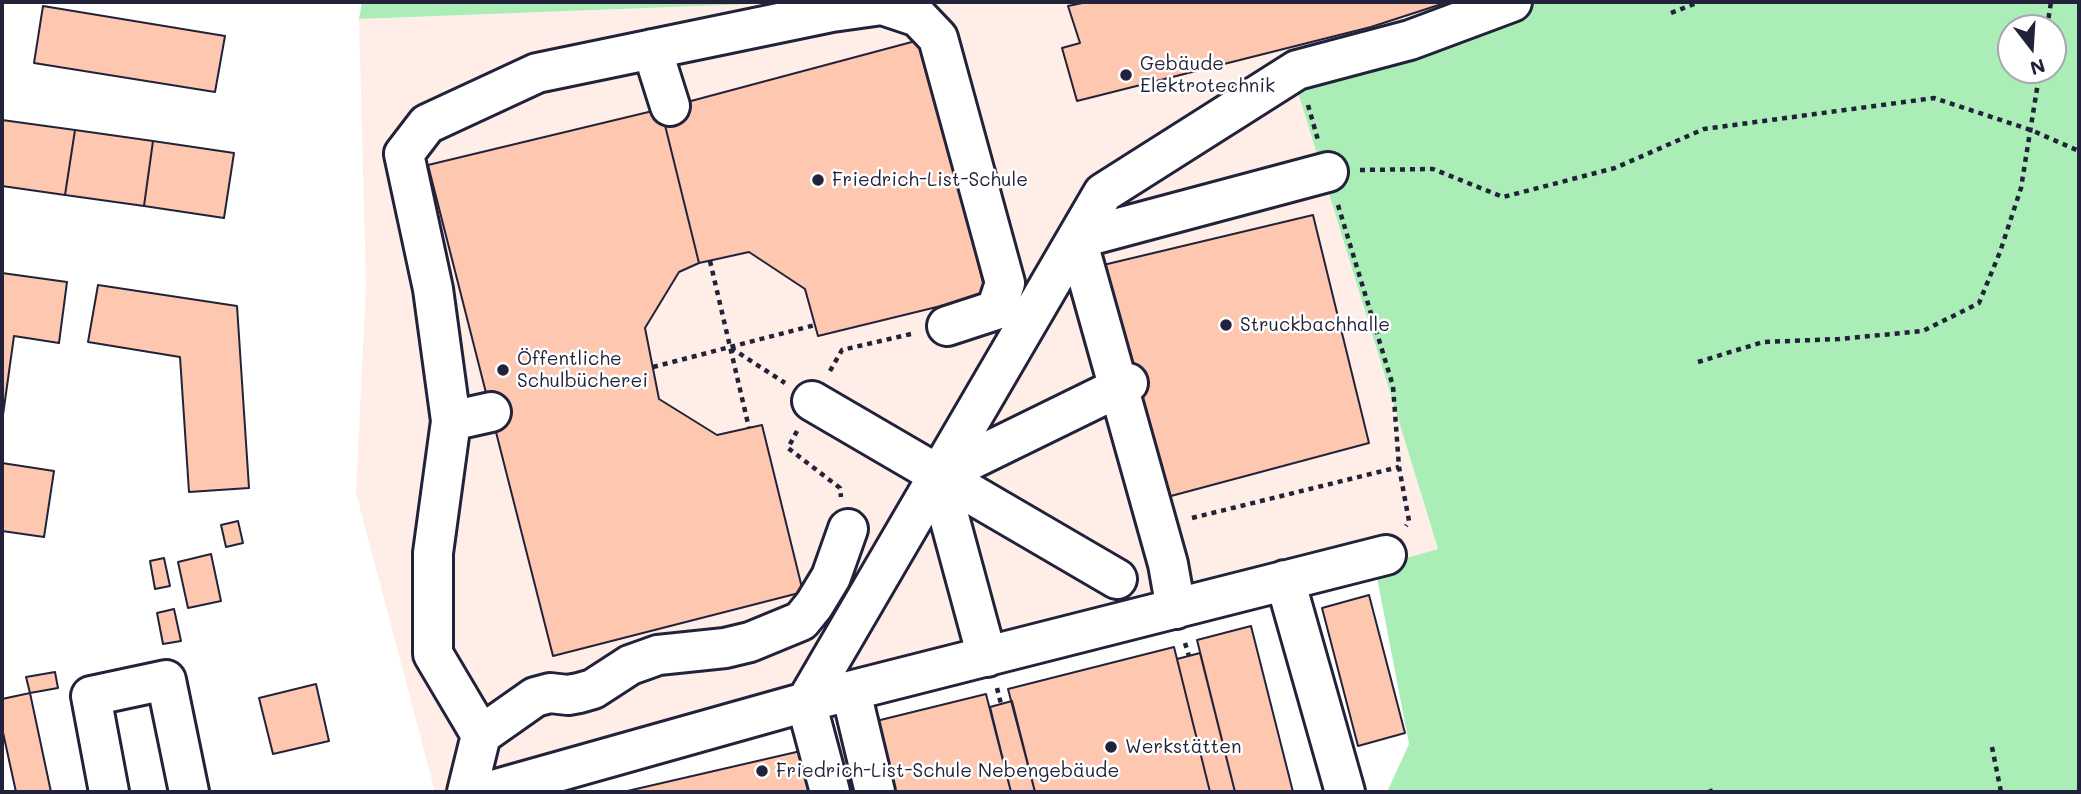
<!DOCTYPE html>
<meta charset="utf-8">
<style>
body{margin:0}
#map{position:relative;width:2081px;height:794px;overflow:hidden;background:#fff;font-family:Mali,sans-serif}
canvas{display:block}
.frame{position:absolute;inset:0;border:4px solid #22223b;pointer-events:none}
.north{position:absolute;left:1997px;top:14px;width:70px;height:70px;box-sizing:border-box;background:#fff;border:2px solid #a7a7b1;border-radius:50%;rotate:163deg;font-size:19px;font-weight:700;line-height:28px;text-align:center;color:#22223b}
.north::after{content:'';display:block;margin:auto;width:24px;height:32px;background:#22223b;clip-path:polygon(50% 0,100% 100%,50% 72%,0 100%)}
</style>
<div id="map">
<canvas width="2081" height="794"></canvas>
<div class="frame"></div>
<div class="north">N</div>
</div>
<script>
const context = document.querySelector('canvas').getContext('2d');
context.lineJoin = 'round';
function fill(path, color) { context.fillStyle = color; context.fill(path, 'evenodd'); }
function strokePath(path, color, width, dash) { context.strokeStyle = color; context.lineWidth = width; context.lineCap = dash ? 'butt' : 'round'; context.setLineDash(dash || []); context.stroke(path); }
function write(font, color, halo, rows, align = 'center') {
  context.font = font + ' Mali,sans-serif'; context.lineWidth = 5; context.setLineDash([]); context.textBaseline = 'middle'; context.strokeStyle = halo; context.fillStyle = color; for (const [text, x, y, turn = 0] of rows) {
    context.save(); context.translate(x, y); context.rotate((+turn || 0) * Math.PI / 180); context.textAlign = isNaN(turn) ? turn : align; if (halo) context.strokeText(text, 0, 0); context.fillText(text, 0, 0); context.restore();
  }
}
const built = new Path2D(`
 M803 2H1505L1293 76 1438 550 554 792H435L356 493 366 285 359 19Z`);
const green = new Path2D(`
 M362 2H803L359 19Z
 M1505 2H2079V792H1387L1409 744 1375 567 1438 549 1293 76ZM2011 28H2053V70H2011Z`);
const building = new Path2D(`
 M1087 2H1448L1371 27 1077 101 1062 48 1080 43 1068 6Z
 M43 6 225 36 215 92 34 63Z
 M923 39 986 295 818 336 805 289 749 252 699 263 661 109Z
 M661 109 699 263 679 272 645 328 659 399 717 435 762 425 803 592 553 656 428 165Z
 M2 120 75 130 65 195 2 186Z
 M75 130 153 141 144 206 65 195Z
 M153 141 234 153 224 218 144 206Z
 M1313 215 1369 443 1156 500 1099 266Z
 M2 273 67 282 59 343 14 336 2 422Z
 M98 285 237 306 249 488 189 492 180 357 88 342Z
 M2 463 54 471 44 537 2 531Z
 M238 521 243 543 226 547 221 525Z
 M211 554 221 601 188 608 178 562Z
 M164 558 170 586 155 589 150 561Z
 M1369 595 1405 733 1358 746 1322 608Z
 M174 609 181 641 163 644 157 613Z
 M1251 626 1293 792H1235L1197 640Z
 M1174 647 1210 792H1035L1008 689Z
 M1200 653 1235 792H1210L1177 659Z
 M55 672 58 688 30 693 26 677Z
 M316 684 329 741 273 754 259 698Z
 M30 693 51 792H16L2 728V699Z
 M986 694 1011 792H881L864 724Z
 M1012 701 1035 792H1011L990 707Z
 M805 750 815 792H623Z`);
const path = new Path2D(`
 M1671 13 1699 2
 M2047 28 2051 2
 M1308 105 1318 140
 M1360 170 1433 169 1503 197 1615 168 1704 129 1934 98 2031 130 2079 151
 M1338 205 1393 386 1399 467 1409 521 1406 526
 M710 261 749 428
 M731 348 785 383
 M1698 362 1763 342 1839 339 1923 331 1979 303 2000 252 2021 188 2040 70
 M653 367 815 325
 M830 371 842 350 915 333
 M797 431 788 448 840 488 841 497
 M1192 518 1399 467
 M1185 643 1189 656
 M997 688 1001 704
 M1992 747 2001 792
 M1710 789 1711 792`);
const minor = new Path2D(`
 M652 49 670 106
 M812 401 1117 579
 M451 421 491 412
 M938 476 1128 383
 M938 476 987 657
 M1285 580 1345 792
 M1176 609 1168 564 1077 239 1328 172
 M851 692 875 792
 M481 735 433 654V553L451 421 433 289 404 154 427 124 537 73 832 12 882 5 918 17 938 38 1005 283 996 310 947 326
 M109 792 91 696 166 680 189 792
 M467 792 481 735 535 697 550 693 568 695 579 693 593 689 630 665 658 655 725 648 750 642 801 621 814 605 831 577 848 529
 M486 792 806 702 1103 193 1297 70 1410 40 1512 2
 M830 792 806 702 1386 555`);
const markers = [
 [1126,75,7,"#22223b"],
 [818,180,7,"#22223b"],
 [1226,325,7,"#22223b"],
 [503,370,7,"#22223b"],
 [1111,747,7,"#22223b"],
 [762,771,7,"#22223b"]
];
const poiNames = [
 ["Gebäude",1140,64],
 ["Elektrotechnik",1140,86],
 ["Friedrich-List-Schule",832,180],
 ["Struckbachhalle",1240,325],
 ["Öffentliche",517,359],
 ["Schulbücherei",517,381],
 ["Werkstätten",1125,747],
 ["Friedrich-List-Schule Nebengebäude",776,771]
];
fill(built, '#ffeee7');
fill(green, '#aaedb7');
fill(building, '#fec7b0');
strokePath(building, '#22223b', 2);
strokePath(minor, '#22223b', 44);
strokePath(path, '#22223b', 4.5, [5, 5]);
strokePath(minor, '#fff', 38);
for (const [x, y, r, color] of markers) { const dot = new Path2D(); dot.arc(x, y, r, 0, 2 * Math.PI); context.fillStyle = color; context.fill(dot); strokePath(dot, '#fff', 2.5); }
write('19px', '#22223b', '#fff', poiNames, 'left');
</script>
